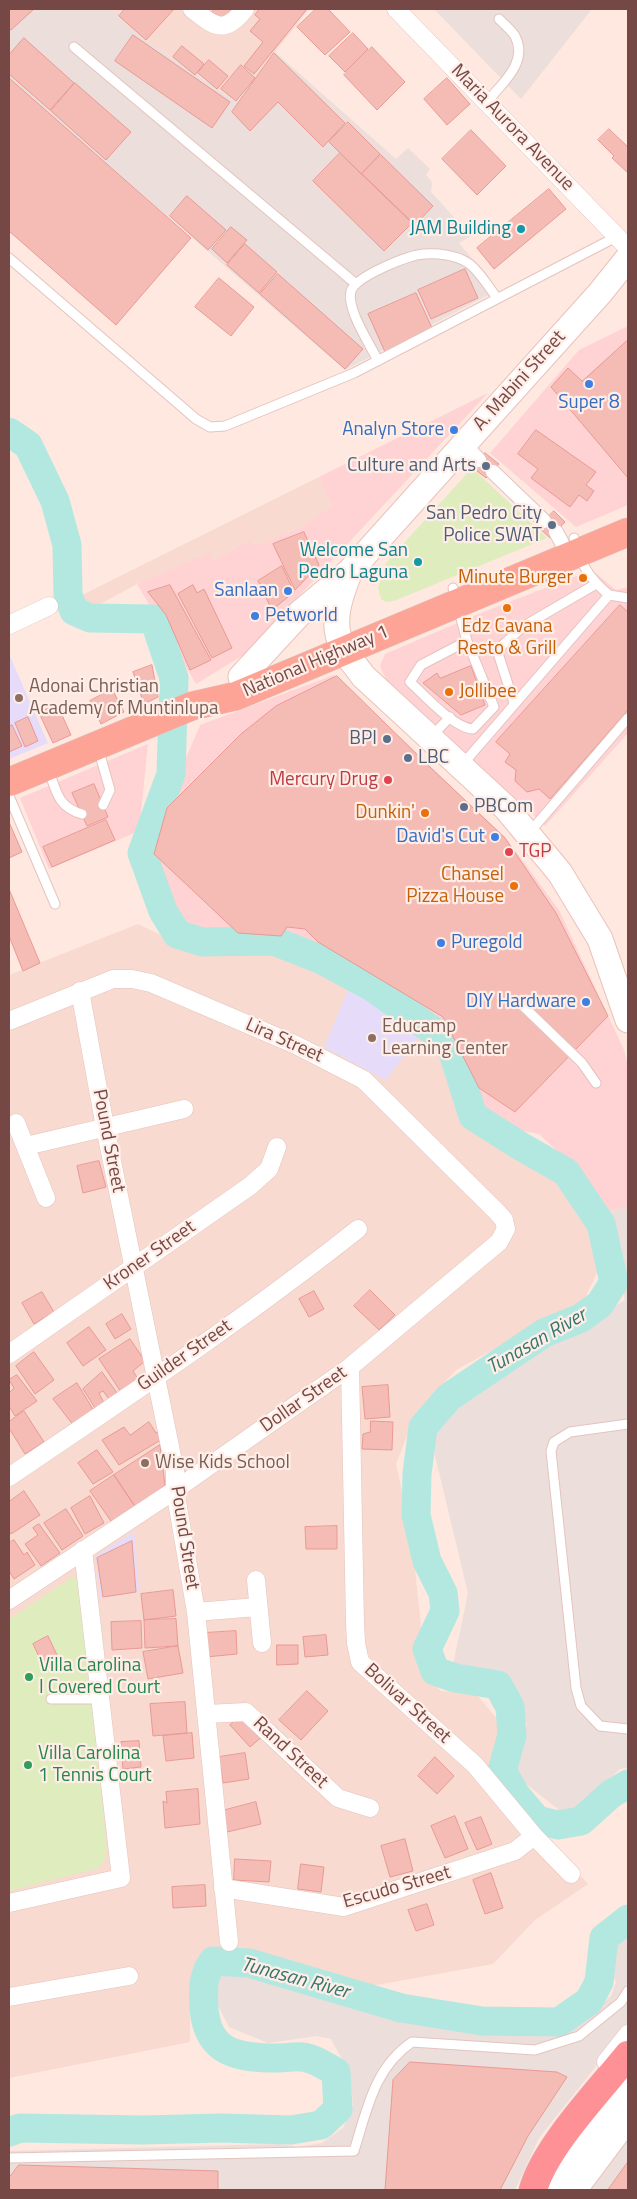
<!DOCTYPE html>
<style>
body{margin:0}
#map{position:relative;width:637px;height:2199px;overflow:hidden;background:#fee8df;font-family:"Titillium Web",sans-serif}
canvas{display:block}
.frame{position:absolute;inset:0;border:10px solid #764845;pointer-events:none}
</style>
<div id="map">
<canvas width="637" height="2199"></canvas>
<div class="frame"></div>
</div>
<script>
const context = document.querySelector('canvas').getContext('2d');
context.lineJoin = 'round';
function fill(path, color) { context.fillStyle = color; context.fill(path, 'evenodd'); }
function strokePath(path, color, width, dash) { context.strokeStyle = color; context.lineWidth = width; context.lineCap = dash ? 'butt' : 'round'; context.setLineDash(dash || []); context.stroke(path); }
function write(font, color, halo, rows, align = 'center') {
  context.font = font + ' "Titillium Web",sans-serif'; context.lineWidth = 4.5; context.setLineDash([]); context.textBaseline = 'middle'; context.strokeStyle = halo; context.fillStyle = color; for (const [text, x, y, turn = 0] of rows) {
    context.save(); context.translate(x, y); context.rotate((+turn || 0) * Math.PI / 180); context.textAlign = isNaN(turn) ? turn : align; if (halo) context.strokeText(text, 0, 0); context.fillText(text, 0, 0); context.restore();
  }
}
const residential = new Path2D(`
 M111 9H309L236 101 133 31Z
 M319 477 334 506 300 528 253 548 251 542 214 560 210 554 137 584 89 610 76 598Z
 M138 924 202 955 273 950 350 986 424 1030 445 1052 455 1080 464 1122 569 1188 603 1260 584 1300 456 1370 416 1413 396 1464 411 1533 421 1625 422 1674 441 1691 476 1694 503 1726 500 1784 588 1884 535 1920 493 1964 360 1988 267 1960 204 1952 190 1984V2042L9 2078V975Z`);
const commercial = new Path2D(`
 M628 326V505L576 527 490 453 579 350Z
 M488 393 245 654 196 684 137 584 210 553 214 560 251 541 253 547 300 528 333 506 319 477Z
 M592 570 616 590 628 587V733L545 826 386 679 380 666 385 654 481 613Z
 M334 675 505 837 559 910 624 1050 628 1066V1207L603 1212 580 1172 539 1134 507 1128 472 1094 444 1025 330 949 286 937 207 932 177 919 151 853 174 787 200 725Z
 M148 744 139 831 49 869 20 798Z`);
const industrial = new Path2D(`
 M9 9H111L133 31 235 101 275 52 396 159 408 148 430 169 426 175 432 182 431 192 471 236 459 243 498 290 345 370 9 79Z
 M434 9H592L521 99Z
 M628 1207V1768L620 1769 568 1817 515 1775 527 1724 502 1677 453 1665 468 1593 430 1435 444 1411 625 1300 603 1212Z
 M628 1935V2026L539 2138 515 2190H9V2151L281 2144 297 2147 322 2143 343 2128 353 2105 350 2074 331 2039 317 2036 268 2043 229 2027 212 1994V1978L218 1969 304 1993 336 1998 376 2015 441 2027 547 2033 596 2009 611 1996 616 1982 608 1962 614 1941Z
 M628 2130V2190H582Z`);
const education = new Path2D(`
 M9 654 48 743 9 759Z
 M350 986 424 1030 386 1080 324 1047Z
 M134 1532 139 1592 100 1598 96 1556Z`);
const green = new Path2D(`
 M472 468 547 538 394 601 386 602 381 599 378 588 386 563Z
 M74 1576 80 1582 107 1850 104 1862 99 1868 9 1891V1619Z`);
const river = new Path2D(`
 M9 432 28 445 55 501 67 545 68 595 74 611 90 618 154 619 174 678 171 774 142 853 163 911 177 934 202 942 274 941 322 960 372 987 450 1043 473 1116 522 1147 566 1172 601 1224 614 1282 600 1304 581 1318 544 1333 449 1397 423 1427 417 1474 416 1515 427 1561 443 1593 445 1611 427 1649 435 1671 455 1678 498 1685 510 1707 512 1735 502 1771 516 1795 537 1820 558 1825 581 1821 611 1794 628 1784
 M9 2132 20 2128 144 2130 221 2128 291 2130 321 2125 338 2109 336 2072C325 2066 314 2058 302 2057 294 2056 286 2058 279 2058 240 2058 208 2055 204 2009 203 1991 202 1976 213 1961L249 1963 401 2008 482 2021 559 2022 589 2001 599 1982 604 1938 628 1919`);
const building = new Path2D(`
 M9 9H34L11 30 9 28Z
 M125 9H174L146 40 119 16Z
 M215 9H235L223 23 212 12Z
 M260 9H307L254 74 244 66 263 42 250 31 260 19 255 15Z
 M316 9H328L350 32 325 55 297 27Z
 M353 33 368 49 345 72 329 56Z
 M133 35 230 102 212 128 115 61Z
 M24 38 74 83 50 110 9 74V55Z
 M182 46 204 64 195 75 173 57Z
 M372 47 405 82 377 110 344 75Z
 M274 53 345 123 323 147 278 102 250 131 232 112Z
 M209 60 228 76 217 89 198 73Z
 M241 65 255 78 236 101 221 89Z
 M9 78 191 238 116 325 9 231Z
 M447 78 470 104 447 125 424 99Z
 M75 83 131 132 106 160 51 111Z
 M348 122 380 154 361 174 329 142Z
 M609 129 628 147V173L612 158 614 156 598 140Z
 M471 130 506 166 477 195 442 159Z
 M340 153 412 223 384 251 313 181Z
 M381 155 433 206 415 225 362 174Z
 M549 189 566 209 494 269 477 248Z
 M187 196 226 230 208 250 170 216Z
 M231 227 247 240 227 263 212 249Z
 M245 244 277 272 259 293 227 265Z
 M465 269 478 298 431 319 418 290Z
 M278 274 363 349 345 369 260 294Z
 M219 278 254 307 231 336 195 307Z
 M416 293 433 330 385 352 368 314Z
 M628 340V478L551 387 568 368 582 381Z
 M536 430 596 472 586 485 594 491 587 501 579 495 570 507 531 478 538 469 518 454Z
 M485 453 499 464 486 478 473 468Z
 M554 511 565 522 550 538 538 527Z
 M304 532 319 565 295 590 273 544Z
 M282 566 294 592 272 610 258 581Z
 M170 585 211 660 190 670 166 615 148 592Z
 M193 585 197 593 204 589 232 648 212 658 178 594Z
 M620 605 628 612V710L550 799 539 789 527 792 515 781 516 770 505 762 510 754 496 742Z
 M152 665 158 697 144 704 133 672Z
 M471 666 485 705 461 715 423 683 437 673 440 678Z
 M337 676 432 769 505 838 556 913 608 1016 515 1112 479 1088 443 1017 318 942 305 929 287 927 281 936 238 933 154 854 167 808 241 734 276 706Z
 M112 689 124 712 101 724 90 701Z
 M57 704 71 735 53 743 39 713Z
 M28 717 38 741 25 747 15 723Z
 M12 725 22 746 9 752V727Z
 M94 784 108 817 87 826 72 793Z
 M106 820 115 840 52 867 43 847Z
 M9 822 22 852 9 858Z
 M9 889 40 963 23 971 9 936Z
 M99 1161 106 1187 83 1193 77 1166Z
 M370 1290 395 1315 379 1330 354 1306Z
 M314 1291 324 1309 309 1317 299 1299Z
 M42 1292 54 1312 34 1324 22 1303Z
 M122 1314 131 1329 115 1339 106 1324Z
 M89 1327 106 1350 83 1366 67 1343Z
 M130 1339 145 1361 133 1371 138 1379 121 1392 99 1359Z
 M34 1352 54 1380 35 1394 16 1366Z
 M102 1372 117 1393 109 1399 103 1391 99 1393 104 1403 95 1408 83 1389Z
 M17 1375 37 1401 15 1416 9 1406V1393L14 1388 9 1380Z
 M77 1383 94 1411 74 1426 53 1399Z
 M388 1385 390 1417 365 1419 362 1387Z
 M24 1411 44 1442 25 1454 9 1428V1422Z
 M371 1421 393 1422 392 1450 362 1449 363 1434 370 1432Z
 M149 1422 156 1433 160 1431 164 1438 119 1465 102 1440 124 1427 130 1435Z
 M160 1445 165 1485 136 1508 114 1475Z
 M97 1450 113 1472 93 1484 78 1463Z
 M114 1475 136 1508 113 1524 90 1491Z
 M24 1491 40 1515 11 1534 9 1531V1502Z
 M90 1496 104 1523 85 1534 71 1508Z
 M66 1509 83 1536 62 1550 44 1523Z
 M39 1524 60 1553 41 1566 25 1544 38 1535 33 1528Z
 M337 1526V1549H306L305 1527Z
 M14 1540 24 1555 27 1552 35 1565 14 1579 9 1571V1543Z
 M132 1541 136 1592 103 1597 97 1558Z
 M173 1590 176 1616 144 1620 141 1594Z
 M176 1619 178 1646 145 1648 144 1620Z
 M141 1621 142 1648 112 1650 111 1622Z
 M236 1631 237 1654 206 1657 205 1633Z
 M326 1635 328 1655 305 1657 303 1637Z
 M48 1636 58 1657 43 1665 33 1644Z
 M277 1645H298V1664L277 1665Z
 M178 1646 183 1673 148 1679 143 1652Z
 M307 1691 328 1711 301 1740 279 1720Z
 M185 1702 187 1733 153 1736 150 1704Z
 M244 1713 263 1736 250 1747 230 1725Z
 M192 1733 194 1758 166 1761 163 1736Z
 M139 1741 141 1767 123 1769 121 1742Z
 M245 1753 249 1779 223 1783 219 1757Z
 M435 1757 454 1776 437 1794 418 1776Z
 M198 1789 200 1824 165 1828 163 1801 167 1803 166 1792Z
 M256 1802 261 1824 227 1832 222 1811Z
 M455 1816 468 1849 445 1858 431 1826Z
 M481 1817 492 1844 477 1850 465 1823Z
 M405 1839 413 1871 390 1877 381 1846Z
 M235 1859 271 1861 269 1882 234 1880Z
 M301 1864 324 1867 321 1892 298 1889Z
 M491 1873 503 1908 485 1914 473 1880Z
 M205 1885 206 1906 173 1908 172 1887Z
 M427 1904 434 1925 416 1931 408 1910Z
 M410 2062 557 2072 567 2077 528 2136 500 2190H385L393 2080Z
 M628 2162V2190H608Z
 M19 2165 218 2171V2190H9V2178Z`);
const service = new Path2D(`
 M74 47 356 284
 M486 103C501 84 529 63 515 36 511 30 504 24 499 19
 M9 258 196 419 210 427 225 426 354 373 618 236
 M378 361C370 344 346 309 351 291 356 276 409 255 424 254 438 253 456 255 468 263 478 269 490 289 497 298
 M453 588 467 641 494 707 473 729C454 728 425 696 410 682L421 665 467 641
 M609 595 628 598
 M514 703 497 650 524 626 596 584
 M431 737 450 717
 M98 748 110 790 103 805
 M462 765 609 595C588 577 581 565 574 538
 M48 768C56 790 57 807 82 814
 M9 796 55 904
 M529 833 628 718
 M524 1007 582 1063 596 1083
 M628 1424 570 1432 554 1442 551 1451 576 1688 581 1706 600 1726 628 1729
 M51 1699H101
 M9 2158 354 2151C367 2110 374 2068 412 2042L535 2050 579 2036 621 2002 628 1991`);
const pedestrian = new Path2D(`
 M464 444 479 460
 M493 472 544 521
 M556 532 562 543`);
const minor = new Path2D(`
 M192 9C215 27 224 35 245 9
 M396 9 628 248
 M9 625 49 606
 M80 991 105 1127 175 1471V1490L196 1612 229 1942
 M9 1021 113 979H132L151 983 296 1045 364 1080 497 1212 504 1220 506 1229 499 1242 350 1367 175 1490 9 1600
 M16 1123 46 1198
 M26 1146 184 1109
 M9 1354 250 1186 269 1169 277 1147
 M350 1367 355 1623 356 1643 360 1662 475 1765 534 1836 571 1874
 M9 1477C127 1397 246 1318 358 1229
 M256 1580 262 1643
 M196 1612 257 1607
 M207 1714 246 1712 338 1798 370 1808
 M223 1888 344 1907 515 1851 534 1836
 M9 1903 121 1878 83 1550
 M9 1997 129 1976
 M606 2062 628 2034`);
const secondary = new Path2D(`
 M350 571C340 596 329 624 344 650 349 659 357 667 363 676L506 808 560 873 600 939 628 1020
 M241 677 301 612 350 571 600 293 628 258
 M557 2190 576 2157 628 2088
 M574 2190 628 2118`);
const trunk = new Path2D(`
 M9 782 192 706 236 696 628 532`);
const motorway = new Path2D(`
 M533 2190C545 2147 599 2091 628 2055`);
const markers = [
 [521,229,5,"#0f9aa8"],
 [589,384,5,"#3f7fe0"],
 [454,430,5,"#3f7fe0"],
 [486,466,5,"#5c6f8a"],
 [552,525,5,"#5c6f8a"],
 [418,562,5,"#0f9aa8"],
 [583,578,5,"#e8710a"],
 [288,591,5,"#3f7fe0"],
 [507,608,5,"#e8710a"],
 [255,616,5,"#3f7fe0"],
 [449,692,5,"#e8710a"],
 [19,698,5,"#8d6e63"],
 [387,739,5,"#5c6f8a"],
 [408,758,5,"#5c6f8a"],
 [388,780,5,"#e0444e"],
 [464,807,5,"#5c6f8a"],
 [425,813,5,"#e8710a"],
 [495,837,5,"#3f7fe0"],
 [509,852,5,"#e0444e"],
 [514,886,5,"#e8710a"],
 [441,943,5,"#3f7fe0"],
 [586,1002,5,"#3f7fe0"],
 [372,1038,5,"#8d6e63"],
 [145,1463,5,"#8d6e63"],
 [29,1677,5,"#2e9e5b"],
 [28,1765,5,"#2e9e5b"]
];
const streetNames = [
 ["Maria Aurora Avenue",512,128,46],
 ["A. Mabini Street",520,381,-48],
 ["National Highway 1",316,662,-23],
 ["Lira Street",284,1041,24],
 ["Pound Street",108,1141,79],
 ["Kroner Street",150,1256,-35],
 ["Guilder Street",185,1356,-35],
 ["Dollar Street",304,1400,-35],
 ["Pound Street",184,1538,81],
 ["Bolivar Street",407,1704,42],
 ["Rand Street",290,1753,43],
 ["Escudo Street",397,1888,-16]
];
const cultureNames = [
 ["JAM Building",511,229],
 ["Welcome San",408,551],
 ["Pedro Laguna",408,573]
];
const shopNames = [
 ["Super 8",589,403,"center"],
 ["Analyn Store",444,430],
 ["Sanlaan",278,591],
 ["Petworld",265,616,"left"],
 ["David's Cut",485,837],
 ["Puregold",451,943,"left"],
 ["DIY Hardware",576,1002]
];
const serviceNames = [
 ["Culture and Arts",476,466],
 ["San Pedro City",542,514],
 ["Police SWAT",542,536],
 ["BPI",377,739],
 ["LBC",418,758,"left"],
 ["PBCom",474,807,"left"]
];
const foodNames = [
 ["Minute Burger",573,578],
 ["Edz Cavana",507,627,"center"],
 ["Resto & Grill",507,649,"center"],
 ["Jollibee",459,692,"left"],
 ["Dunkin'",415,813],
 ["Chansel",504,875],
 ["Pizza House",504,897]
];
const educationNames = [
 ["Adonai Christian",29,687],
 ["Academy of Muntinlupa",29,709],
 ["Educamp",382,1027],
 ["Learning Center",382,1049],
 ["Wise Kids School",155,1463]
];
const healthNames = [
 ["Mercury Drug",378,780],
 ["TGP",519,852,"left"]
];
const leisureNames = [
 ["Villa Carolina",39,1666],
 ["I Covered Court",39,1688],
 ["Villa Carolina",38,1754],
 ["1 Tennis Court",38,1776]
];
const waterNames = [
 ["Tunasan River",537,1342,-30],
 ["Tunasan River",295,1979,15]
];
fill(residential, '#f8dad0');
fill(commercial, '#ffd2d3');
fill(industrial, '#ecdedb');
fill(education, '#e6dcfa');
fill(green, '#dfecbd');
strokePath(river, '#b3e8e0', 29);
fill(building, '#f5bbb5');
strokePath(building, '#e99a94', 1);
strokePath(service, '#e4c4be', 11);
strokePath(pedestrian, '#e4c4be', 16);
strokePath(minor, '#e4c4be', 19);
strokePath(secondary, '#eac2ba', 27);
strokePath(trunk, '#d6c8c7', 29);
strokePath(motorway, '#d6c8c7', 29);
strokePath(service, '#fff', 9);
strokePath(pedestrian, '#fff', 14);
strokePath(minor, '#fff', 18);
strokePath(secondary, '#fff', 25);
strokePath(trunk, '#fea496', 28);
strokePath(motorway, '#fd9196', 28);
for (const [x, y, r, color] of markers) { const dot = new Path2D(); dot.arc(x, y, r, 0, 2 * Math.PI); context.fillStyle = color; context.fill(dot); strokePath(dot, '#ffeee7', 2); }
write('19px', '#764845', '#ffeee7', streetNames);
write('19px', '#0d838f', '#ffeee7', cultureNames, 'right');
write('19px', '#366cbe', '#ffeee7', shopNames, 'right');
write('19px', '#4e5e75', '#ffeee7', serviceNames, 'right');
write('19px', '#c56008', '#ffeee7', foodNames, 'right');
write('19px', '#785e54', '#ffeee7', educationNames, 'left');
write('19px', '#be3a42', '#ffeee7', healthNames, 'right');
write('19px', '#27864d', '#ffeee7', leisureNames, 'left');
write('italic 20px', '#35766d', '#ffeee7', waterNames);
</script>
